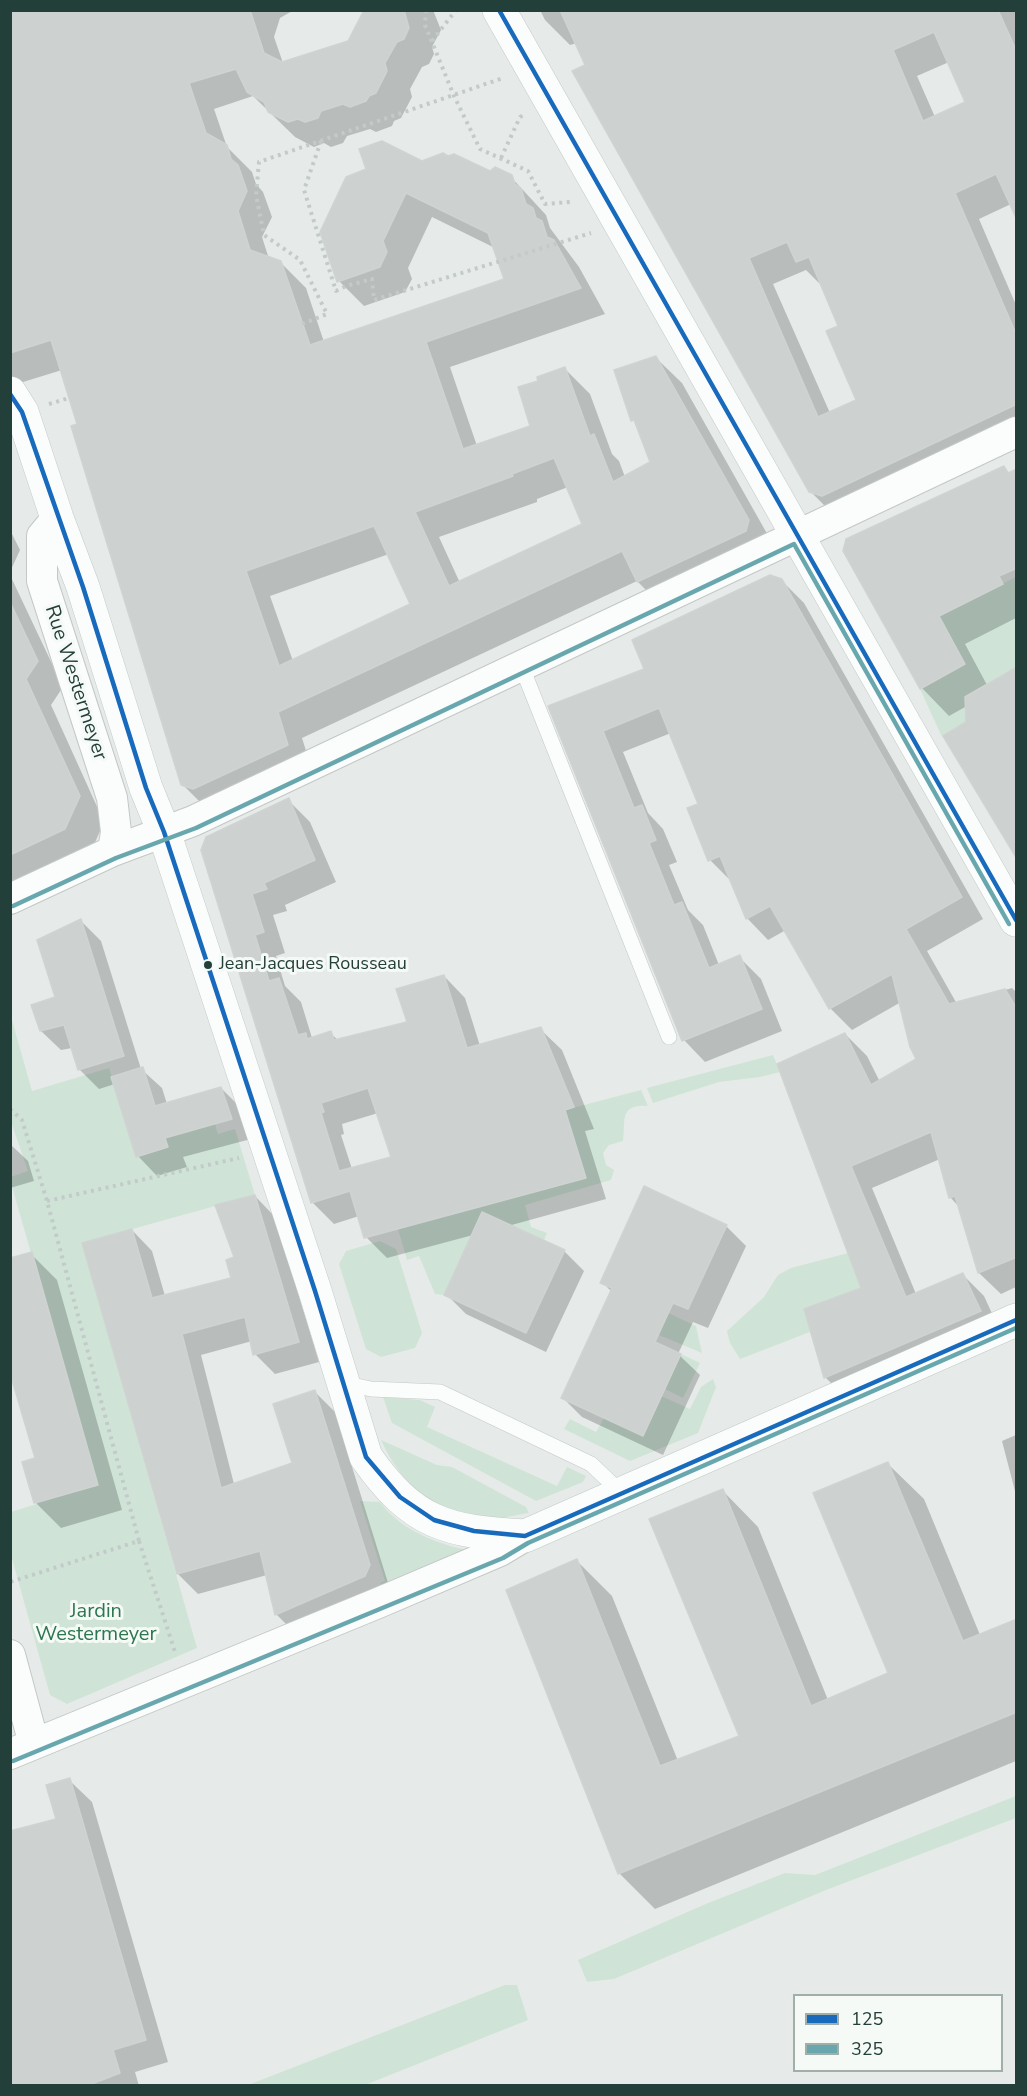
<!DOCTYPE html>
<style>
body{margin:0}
#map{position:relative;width:1027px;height:2096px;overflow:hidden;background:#e6ebe9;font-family:"Nunito Sans",sans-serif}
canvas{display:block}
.frame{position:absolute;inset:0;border:12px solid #233f3a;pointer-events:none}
.legend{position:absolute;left:793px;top:1994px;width:210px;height:78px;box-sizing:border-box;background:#f5faf7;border:2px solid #a1afab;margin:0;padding:8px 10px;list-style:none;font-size:18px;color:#233f3a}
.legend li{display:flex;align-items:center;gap:12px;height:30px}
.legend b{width:30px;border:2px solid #a1afab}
</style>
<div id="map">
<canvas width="1027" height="2096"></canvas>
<div class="frame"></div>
<ul class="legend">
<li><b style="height:8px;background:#186abd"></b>125</li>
<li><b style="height:8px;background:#69a7ae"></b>325</li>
</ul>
</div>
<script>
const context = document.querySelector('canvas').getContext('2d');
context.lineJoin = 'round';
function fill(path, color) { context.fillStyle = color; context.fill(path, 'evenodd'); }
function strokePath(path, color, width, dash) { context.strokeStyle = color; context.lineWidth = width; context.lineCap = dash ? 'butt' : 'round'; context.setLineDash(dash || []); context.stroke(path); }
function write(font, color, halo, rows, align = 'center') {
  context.font = font + ' "Nunito Sans",sans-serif'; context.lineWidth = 6; context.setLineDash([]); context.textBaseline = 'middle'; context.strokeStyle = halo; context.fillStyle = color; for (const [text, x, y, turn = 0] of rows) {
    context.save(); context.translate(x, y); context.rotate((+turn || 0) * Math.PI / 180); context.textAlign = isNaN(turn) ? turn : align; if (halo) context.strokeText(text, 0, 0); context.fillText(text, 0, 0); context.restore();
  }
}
const green = new Path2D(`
 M1016 577V669L1015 668 965 696 966 722 942 737 920 689 965 664 937 617Z
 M10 1013 32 1091 109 1068 136 1156 168 1147 163 1132 215 1124 218 1134 235 1129 255 1195 82 1243 197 1648 67 1704 50 1695 11 1555V1512L97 1485 11 1183V1177L28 1171 11 1122Z
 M773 1055 780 1072 760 1077 719 1082 653 1103 647 1088Z
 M641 1090 648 1106C618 1104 626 1122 623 1141L609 1145 603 1153 606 1165 614 1170 611 1180 525 1205 531 1227 547 1233 544 1240 482 1212 444 1295 435 1294 419 1256 407 1260 398 1229 565 1110Z
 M380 1241 396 1249 422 1333 415 1348 381 1357 366 1349 339 1264 346 1251Z
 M848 1253 870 1313 826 1301 804 1309 810 1332 740 1359 730 1343 727 1331 764 1297 778 1275 791 1268Z
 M668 1313 696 1326 702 1353 659 1335Z
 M681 1354 700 1363 683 1398 665 1389Z
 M713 1379 716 1387 698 1433 630 1461 564 1429 570 1419 596 1432 604 1418 643 1436 661 1396 690 1409 701 1387Z
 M383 1397 420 1400 435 1407 427 1427 557 1486 567 1467 586 1476 583 1482 536 1501 392 1423Z
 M381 1440 437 1465 452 1467 526 1507 529 1513C516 1515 501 1519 487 1519 436 1517 401 1484 381 1440Z
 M360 1501 380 1502C402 1532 442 1546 478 1552L385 1588 380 1583 385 1581Z
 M1016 1796V1818L826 1890 614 1979 587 1982 578 1960 708 1903 785 1873 815 1875Z
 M505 1985H517L528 2020 365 2085H248Z`);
const shadow = new Path2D(`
 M10 10H294L280 18 274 37 283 63 349 42 364 10H433L441 30 432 47 434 54 429 64 422 67 410 89 412 97 401 118 394 121 392 126 376 132 370 129 347 136 343 143 331 147 324 143 314 147 295 137 253 96 214 109 227 147 252 172 256 184 263 192 272 217 262 237 269 259 281 263 306 288 324 342 506 280 495 248 432 217 408 268 412 279 405 292 364 306 339 281 422 163 511 177 546 215 550 228 579 267 605 314 450 367 477 446 532 427 540 382 565 369 590 394 612 454 619 461 625 477 652 462 638 425 633 420 656 358 682 383 774 546 663 607 637 581 302 738 312 770 208 810 182 784 62 370 10 386ZM568 487 584 525 460 583 439 537 537 502V499ZM389 554 412 605 293 661 270 596Z
 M540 10H1016V216L1011 204 979 219 1016 305V441L836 517 810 491 577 43 570 45 545 20ZM949 62 967 103 935 117 917 76ZM806 270 824 288 840 327 858 401 830 413 773 284Z
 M1004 467 1010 474 1016 471V618L965 644 987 685 968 723 967 706 949 716 922 688 844 551Z
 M10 530 20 550 10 572Z
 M10 575 63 687 51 705 104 822 90 854 10 892Z
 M782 581 804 603 983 919 927 951 957 1004 1012 988 1016 992V1287L1001 1294 979 1273 960 1208 950 1197 940 1159 872 1188 916 1294 963 1275 984 1296 1001 1333 847 1399 825 1377 863 1289 779 1065 845 1034 867 1056 880 1082 918 1060 901 1002 852 1030 830 1008 786 930 768 940 747 918 732 882 710 860 700 805 671 733 623 752 648 813 663 829 677 862 669 865 688 910 703 925 719 965 739 957 761 979 782 1031 705 1062 684 1040 550 707 645 670Z
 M288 800 310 822 336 882 285 905 287 911 273 915 285 953 276 956 285 986 301 1002 312 1038 330 1033 339 1041 409 1023 444 976 465 998 480 1046 540 1029 562 1050 594 1129 585 1131 606 1199 508 1226 564 1251 584 1271 546 1352 466 1314 446 1294 473 1235 387 1258 366 1237 359 1216 334 1224 312 1202 202 850ZM378 1113 393 1158 352 1169 341 1135 344 1134 342 1124Z
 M81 921 101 941 141 1069 162 1088 167 1104 221 1088 241 1108 251 1139 183 1157 187 1167 157 1176 138 1156 115 1084 99 1089 79 1069 72 1048 61 1050 41 1031 57 998Z
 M10 1144 28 1161 34 1181 10 1188Z
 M255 1196 275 1217 319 1362 275 1374 255 1354 252 1341 201 1355 234 1484 294 1464 315 1392 335 1412 389 1586 296 1634 276 1614 267 1575 198 1594 178 1574 132 1230 152 1251 165 1296 233 1279 236 1258Z
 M726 1226 746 1246 708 1328 693 1322 678 1354 700 1375 663 1455 582 1417 562 1397 612 1292 602 1282Z
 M31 1254 57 1280 122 1510 61 1528 35 1502Z
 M1016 1435V1495L1002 1441Z
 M888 1464 924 1499 980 1635 1016 1620V1761L655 1909 620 1874 508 1591 577 1561 612 1596 678 1761 741 1737 723 1491 758 1527 828 1700 890 1674Z
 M69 1780 92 1802 168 2062 135 2072 139 2086H10V1833L58 1820Z`);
const building = new Path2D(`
 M10 10H250L264 53 282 62 348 41 364 10H404L409 28 404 39 397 42 385 63 387 71 376 93 369 96 366 101 350 107 343 104 321 111 318 118 305 122 298 119 288 122 268 112 264 102 247 92 236 69 189 83 206 133 227 145 231 159 238 165 247 191 238 211 250 250 281 261 310 345 504 279 488 233 406 193 383 241 387 252 380 267 337 282 320 232 346 177 366 169 359 149 382 141 422 161 443 153 448 156 454 154 490 171 495 167 512 175 515 184 521 188 526 204 533 208 536 218 542 221 547 237 554 240 581 288 426 342 463 449 530 426 518 387 538 381 537 377 565 367 590 436 594 434 613 482 650 462 634 420 631 421 614 370 656 356 749 520 746 531 637 582 622 551 278 712 288 745 193 789 181 785 71 426 77 424 51 340 10 353ZM554 458 582 524 449 586 415 512 513 476 512 474ZM374 526 410 604 279 666 246 571Z
 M560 10H998L1017 52V220L996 174 955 193 1017 336V404L822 496 809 492 572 71 585 65ZM934 32 965 102 923 121 893 50ZM787 242 796 262 809 257 838 326 826 331 856 400 818 417 749 258Z
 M1004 466 1008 473 1017 469V568L999 576 1003 584 939 616 965 664 920 689 843 551 846 539Z
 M770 575 782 579 962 897 906 929 949 1004 1005 989 1017 1009V1257L978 1273 955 1196 949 1198 931 1132 851 1166 906 1297 963 1273 981 1311 824 1378 804 1309 861 1288 777 1064 845 1033 871 1085 916 1059 910 1047 892 974 829 1009 770 906 746 919 720 856 708 861 687 808 698 804 659 708 603 731 634 808 642 805 656 840 649 843 674 905 682 902 709 968 740 955 762 1009 682 1041 548 706 644 669 632 640Z
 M10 602 38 661 26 679 80 796 65 829 10 855Z
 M1017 667V859L943 736 966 722 965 697Z
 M289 798 315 860 264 883 267 889 252 894 264 932 255 935 269 981 279 978 298 1035 306 1033 307 1039 331 1031 334 1040 407 1022 396 989 444 975 467 1048 541 1027 574 1107 565 1110 586 1178 364 1238 350 1191 311 1203 201 850 206 837ZM368 1088 391 1157 339 1171 321 1113 324 1112 321 1103Z
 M81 919 124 1056 78 1070 64 1025 40 1031 31 1005 55 997 37 940Z
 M143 1067 155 1106 221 1087 232 1119 165 1138 168 1147 136 1157 111 1077Z
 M644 1186 727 1225 688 1309 673 1303 655 1342 681 1354 643 1436 561 1398 612 1288 600 1283Z
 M255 1195 299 1342 253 1355 245 1317 182 1334 221 1488 292 1463 273 1404 315 1390 370 1565 365 1576 275 1615 260 1551 177 1574 82 1243 132 1229 152 1298 231 1278 226 1260 234 1257 215 1205Z
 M482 1212 565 1250 526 1333 444 1295Z
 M32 1252 98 1485 34 1503 22 1462 35 1458 10 1373V1258Z
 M888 1462 963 1641 1017 1619V1712L618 1874 506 1590 577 1559 660 1766 739 1736 649 1519 723 1489 811 1706 888 1673 813 1493Z
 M70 1778 146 2040 113 2050 120 2073 89 2085H10V1831L56 1819 46 1785Z`);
const path = new Path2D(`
 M426 10 425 25 454 96 480 149 528 171 545 204 570 202
 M432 41 456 10
 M321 141 304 190 336 291 346 286 372 279 374 300 591 233
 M501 158 520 117 524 115
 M302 324 327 314 300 260 264 235 256 195 259 162 503 78
 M49 404 69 398
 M10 1109 22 1120 47 1201 139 1541 10 1582
 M47 1201 239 1158
 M139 1541 176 1655`);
const service = new Path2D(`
 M521 665 669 1037
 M343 1383 371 1389 440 1392 591 1464 611 1483 617 1496`);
const minor = new Path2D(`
 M57 518 42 536V581L112 798 116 832 113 851
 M10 899 113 851 193 821 1016 432
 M10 1655 34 1744
 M10 1754 378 1603 500 1551 525 1536`);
const secondary = new Path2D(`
 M499 10 1016 920
 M10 393 22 412 57 518 83 587 146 788 164 832 315 1291 366 1457C413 1524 447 1532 525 1536L1016 1320`);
const bus1 = new Path2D(`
 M499 10 1016 920
 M10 394 22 412 83 587 146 788 164 832 315 1291 366 1457 400 1497 434 1520 474 1531 525 1536 1016 1320`);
const bus2 = new Path2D(`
 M13 906 116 858 196 828 794 544 1009 924
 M13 1761 503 1558 528 1543 1016 1328`);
const markers = [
 [208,965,5,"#233f3a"]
];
const busNames = [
 ["Jean-Jacques Rousseau",219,965]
];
const streetNames = [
 ["Rue Westermeyer",75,683,72]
];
const parkNames = [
 ["Jardin",96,1612],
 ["Westermeyer",96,1635]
];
fill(green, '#cfe4d7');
fill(shadow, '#0003');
fill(building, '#cdd2d0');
strokePath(building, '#cfd4d2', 1.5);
strokePath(service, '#c3c8c6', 16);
strokePath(minor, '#c3c8c6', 32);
strokePath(secondary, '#c1c9c6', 34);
strokePath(path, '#c2cbc9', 4, [3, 4.5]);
strokePath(service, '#fbfcfc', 15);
strokePath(minor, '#fbfcfc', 30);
strokePath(secondary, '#fbfcfc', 33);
strokePath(bus1, '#186abd', 4.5);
strokePath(bus2, '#69a7ae', 4.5);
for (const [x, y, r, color] of markers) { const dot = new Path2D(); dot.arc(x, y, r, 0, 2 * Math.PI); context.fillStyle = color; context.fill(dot); strokePath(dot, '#f5faf7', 2); }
write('18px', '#233f3a', '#f5faf7', busNames, 'left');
write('20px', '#233f3a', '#f5faf7', streetNames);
write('20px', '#2d764f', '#f5faf7', parkNames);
</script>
